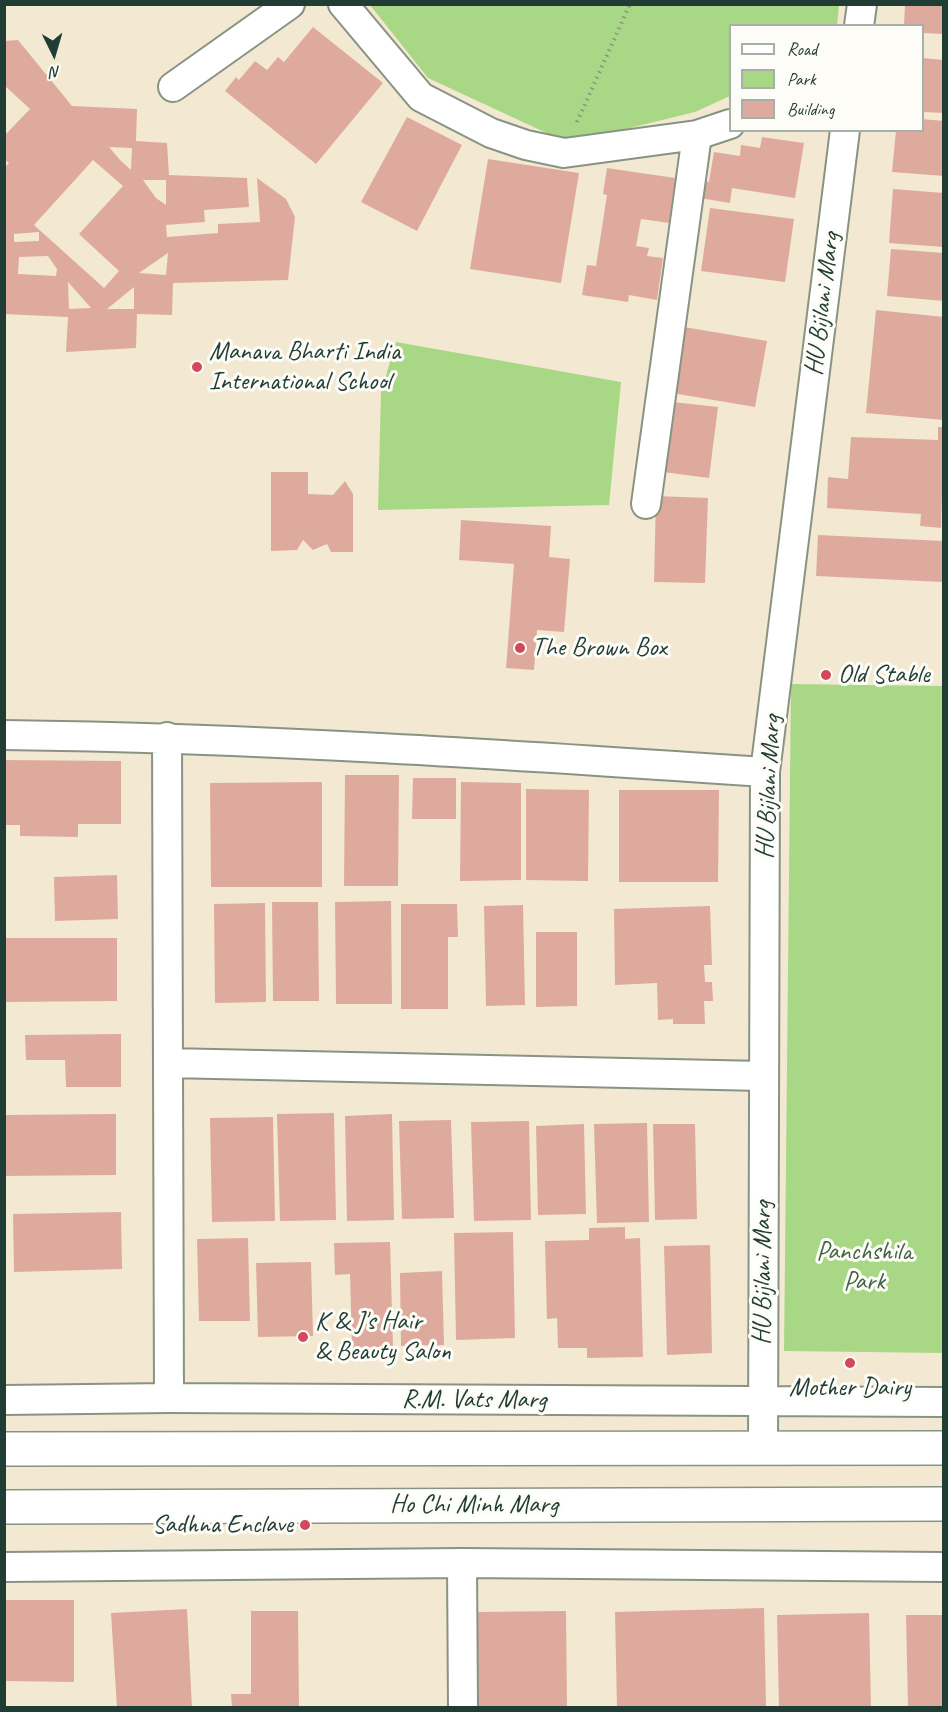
<!DOCTYPE html>
<style>
body{margin:0}
#map{position:relative;width:948px;height:1712px;overflow:hidden;background:#f3e9d2;font-family:Caveat,sans-serif}
canvas{display:block}
.frame{position:absolute;inset:0;border:6px solid #1f3d34;pointer-events:none}
.legend{position:absolute;left:729px;top:24px;width:195px;height:108px;box-sizing:border-box;background:#fdfcf7;border:2px solid #a4b0a9;margin:0;padding:8px 10px;list-style:none;font-size:18px;color:#1f3d34}
.legend li{display:flex;align-items:center;gap:12px;height:30px}
.legend b{width:30px;border:2px solid #a4b0a9}
.north{position:absolute;left:24px;top:24px;width:60px;height:60px;-webkit-text-stroke:4px #fdfcf7;paint-order:stroke;rotate:175deg;font-size:16px;font-weight:700;line-height:24px;text-align:center;color:#1f3d34}
.north::after{content:'';display:block;margin:auto;width:21px;height:27px;background:#1f3d34;clip-path:polygon(50% 0,100% 100%,50% 72%,0 100%)}
</style>
<div id="map">
<canvas width="948" height="1712"></canvas>
<div class="frame"></div>
<ul class="legend">
<li><b style="height:8px;background:#fff"></b>Road</li>
<li><b style="height:16px;background:#a8d885"></b>Park</li>
<li><b style="height:16px;background:#dfaa9e"></b>Building</li>
</ul>
<div class="north">N</div>
</div>
<script>
const context = document.querySelector('canvas').getContext('2d');
context.lineJoin = 'round';
function fill(path, color) { context.fillStyle = color; context.fill(path, 'evenodd'); }
function strokePath(path, color, width, dash) { context.strokeStyle = color; context.lineWidth = width; context.lineCap = dash ? 'butt' : 'round'; context.setLineDash(dash || []); context.stroke(path); }
function write(font, color, halo, rows, align = 'center') {
  context.font = font + ' Caveat,sans-serif'; context.lineWidth = 6; context.setLineDash([]); context.textBaseline = 'middle'; context.strokeStyle = halo; context.fillStyle = color; for (const [text, x, y, turn = 0] of rows) {
    context.save(); context.translate(x, y); context.rotate((+turn || 0) * Math.PI / 180); context.textAlign = isNaN(turn) ? turn : align; if (halo) context.strokeText(text, 0, 0); context.fillText(text, 0, 0); context.restore();
  }
}
const green = new Path2D(`
 M370 5H839L837 25 730 26V96L695 112 568 143 428 78Z
 M396 342 621 382 609 505 378 510 381 392Z
 M791 684 943 686V1353L784 1351Z`);
const building = new Path2D(`
 M905 4H944V34L922 33V26H904Z
 M313 27 383 83 316 164 225 91 236 77 239 80 255 61 267 70 278 57 284 62Z
 M18 40 72 106 137 109 136 141 167 143 169 175 247 178 249 207 204 210 205 222 166 225 167 237 218 233V224L260 222 257 178 286 199 295 217 288 280 173 283 172 315 137 314 136 348 66 352 68 317 4 314V168L9 163 4 159V136L30 109 4 85V41ZM109 147 132 148 131 170 121 161ZM93 160 123 186 79 234 119 271 104 288 34 225ZM143 180H166V205L156 198ZM39 232V241L14 242V234ZM168 253 166 275 139 273ZM48 256 57 269 56 276 18 274 19 257ZM68 282 91 308 69 309ZM134 287V309H107Z
 M922 58 944 60V113L922 112Z
 M407 117 462 145 417 231 361 202Z
 M922 119 944 121V176L892 172 896 130H922Z
 M762 137 804 143 795 198 732 188 730 203 694 197 696 180 709 182 714 152 740 156 741 145 760 148Z
 M488 159 579 173 561 283 470 269Z
 M607 168 675 178 669 223 641 219 636 246 649 248 647 256 663 258 657 300 629 295 628 302 582 295 587 265 596 266 607 195 603 194Z
 M893 189 944 193V247L889 243Z
 M710 208 794 219 785 282 701 271Z
 M891 249 944 253V301L887 296Z
 M876 310 944 317V420L866 413Z
 M678 326 767 341 755 407 666 392Z
 M664 401 718 407 709 478 655 471Z
 M938 427H944L941 528 920 526 921 514 827 508 828 477 848 479 851 437 938 440Z
 M271 472H308V494L333 495 345 481 353 494V552H331L327 544 313 550 303 540 297 550 271 551Z
 M656 496 708 498 705 583 654 582Z
 M461 520 551 526 549 557 570 559 564 632 537 630 534 670 506 668 514 564 459 560Z
 M818 535 944 541 943 582 816 576Z
 M4 760 121 761V824H78V837L20 836V825H4Z
 M345 775H399L398 886H344Z
 M413 778H456V819H412Z
 M322 782V887H211L210 783Z
 M461 782 521 783V880L460 881Z
 M526 789 589 790 588 881 526 880Z
 M619 790H719L718 882H619Z
 M117 875 118 919 55 921 54 877Z
 M391 901 392 1004H336L335 902Z
 M272 902H318L319 1001H273Z
 M265 903 266 1002 215 1003 214 904Z
 M401 904H457L458 937H448V1009H401Z
 M523 905 525 1005 486 1006 484 906Z
 M710 906 712 965H704L705 982H712L713 1001H704L705 1024H673V1019L658 1020 657 983 615 985 614 909Z
 M536 932H577V1006L536 1007Z
 M4 938H117V1001L4 1002Z
 M121 1034V1087H66L65 1060H26L25 1035Z
 M334 1113 336 1220 280 1221 277 1114Z
 M116 1114V1175L4 1176V1115Z
 M392 1114 394 1220 347 1221 345 1116Z
 M273 1117 275 1221 212 1222 210 1118Z
 M451 1120 454 1218 402 1219 399 1121Z
 M529 1121 531 1220 474 1221 471 1122Z
 M647 1123 649 1222 597 1223 594 1124Z
 M584 1124 586 1214 538 1215 536 1126Z
 M653 1124H695L697 1219 655 1220Z
 M121 1212 122 1269 14 1272 13 1214Z
 M625 1227V1239L640 1238 643 1357 587 1358V1348H558L557 1318 547 1319 545 1241 589 1240V1228Z
 M513 1232 515 1338 456 1340 454 1233Z
 M248 1238 250 1321H199L197 1239Z
 M390 1242 393 1347 352 1348 350 1274 335 1275 334 1243Z
 M710 1245 712 1353 667 1355 664 1246Z
 M311 1262 313 1336 258 1337 256 1263Z
 M442 1271 444 1345 401 1346 400 1273Z
 M5 1600H74V1682L5 1681Z
 M764 1608 766 1708H617L615 1612Z
 M187 1609 192 1708H117L111 1613Z
 M251 1611H298L299 1708H232L231 1694H251Z
 M566 1611 567 1708H477V1612Z
 M869 1613 871 1708H779L777 1615Z
 M906 1615H944V1708H908Z`);
const path = new Path2D(`
 M577 122 630 4`);
const street = new Path2D(`
 M343 4 421 97 491 133 526 145 564 153 697 135 730 124
 M859 26 862 4
 M173 87 290 4
 M646 504 697 135
 M4 735C258 738 512 755 765 772
 M167 737 169 1398
 M168 1063 763 1076
 M4 1400 169 1398 944 1402
 M763 1448 765 772 845 130
 M462 1563 463 1708
 M4 1567 462 1563 944 1567`);
const primary = new Path2D(`
 M4 1449 944 1448
 M4 1507 944 1504`);
const markers = [
 [197,367,6,"#d1495b"],
 [520,648,6,"#d1495b"],
 [826,675,6,"#d1495b"],
 [303,1337,6,"#d1495b"],
 [850,1363,6,"#d1495b"],
 [305,1525,6,"#d1495b"]
];
const streetNames = [
 ["HU Bijlani Marg",823,304,-83],
 ["HU Bijlani Marg",769,787,-87],
 ["HU Bijlani Marg",763,1273,-90],
 ["R.M. Vats Marg",474,1400],
 ["Ho Chi Minh Marg",474,1505]
];
const poiNames = [
 ["Manava Bharti India",209,352],
 ["International School",209,382],
 ["The Brown Box",532,648],
 ["Old Stable",838,675],
 ["K & J's Hair",315,1322],
 ["& Beauty Salon",315,1352],
 ["Mother Dairy",850,1388,"center"],
 ["Sadhna Enclave",293,1525,"right"]
];
const parkNames = [
 ["Panchshila",864,1252],
 ["Park",864,1282]
];
fill(green, '#a8d885');
fill(building, '#dfaa9e');
strokePath(street, '#899383', 32);
strokePath(primary, '#899383', 36);
strokePath(path, '#899383', 4, [1.5, 4.5]);
strokePath(street, '#fff', 28);
strokePath(primary, '#fff', 33);
for (const [x, y, r, color] of markers) { const dot = new Path2D(); dot.arc(x, y, r, 0, 2 * Math.PI); context.fillStyle = color; context.fill(dot); strokePath(dot, '#fdfcf7', 2); }
write('26px', '#1f3d34', '#fdfcf7', streetNames);
write('26px', '#1f3d34', '#fdfcf7', poiNames, 'left');
write('26px', '#416448', '#fdfcf7', parkNames);
</script>
